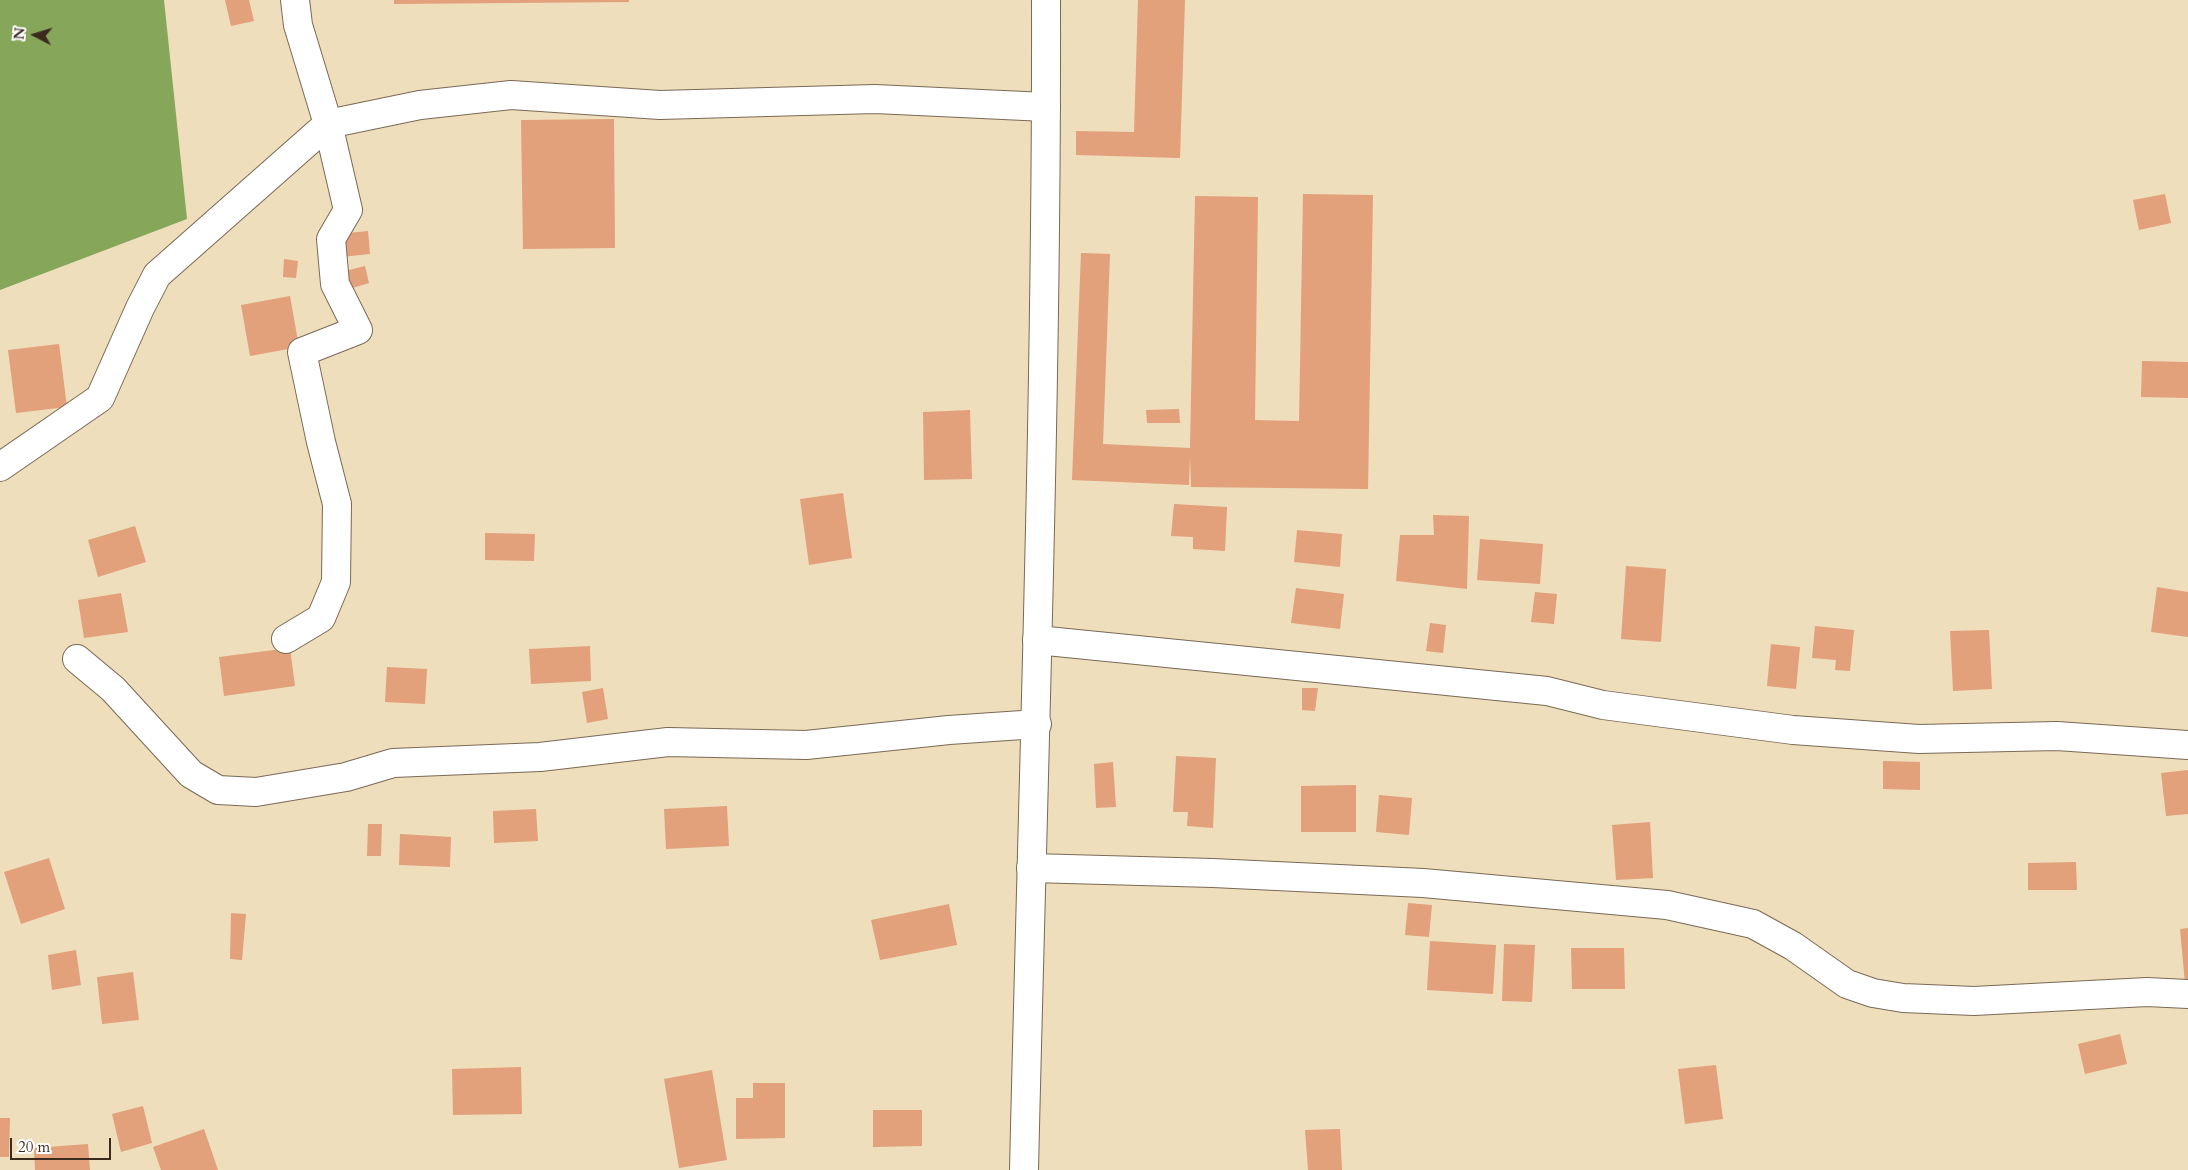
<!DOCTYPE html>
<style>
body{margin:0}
#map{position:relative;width:2188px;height:1170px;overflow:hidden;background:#eedebc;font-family:Cardo,serif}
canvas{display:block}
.north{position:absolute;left:10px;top:10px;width:50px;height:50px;-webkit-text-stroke:4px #fff;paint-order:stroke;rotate:275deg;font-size:14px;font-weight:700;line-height:20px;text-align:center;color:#3b2a1e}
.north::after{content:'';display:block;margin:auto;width:18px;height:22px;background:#3b2a1e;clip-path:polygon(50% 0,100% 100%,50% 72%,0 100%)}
.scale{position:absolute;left:10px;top:1138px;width:101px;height:22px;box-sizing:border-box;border:2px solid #3b2a1e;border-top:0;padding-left:6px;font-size:15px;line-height:18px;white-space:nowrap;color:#3b2a1e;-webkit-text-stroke:4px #fff;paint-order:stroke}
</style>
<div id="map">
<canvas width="2188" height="1170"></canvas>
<div class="north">N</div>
<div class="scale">20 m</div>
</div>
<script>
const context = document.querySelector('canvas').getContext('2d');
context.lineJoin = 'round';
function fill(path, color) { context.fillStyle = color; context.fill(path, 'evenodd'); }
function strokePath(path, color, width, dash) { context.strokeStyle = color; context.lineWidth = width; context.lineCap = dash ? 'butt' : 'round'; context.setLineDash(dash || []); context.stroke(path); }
const forest = new Path2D(`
 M0 0H164L187 219 0 290Z`);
const building = new Path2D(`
 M225 0H249L254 21 231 26Z
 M394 0H629V2L394 4Z
 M1138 0H1185L1180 158 1076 155V131L1134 132Z
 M614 119 615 248 523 249 521 120Z
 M1303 194 1373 195 1368 489 1191 487 1190 456 1189 485 1072 480 1081 253 1110 254 1103 444 1190 448 1195 196 1258 197 1255 420 1299 421Z
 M2165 194 2171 223 2139 230 2133 200Z
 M368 231 370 254 341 257 338 234Z
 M284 259 298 261 296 278 283 277Z
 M365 266 369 283 349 289 345 271Z
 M290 296 299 347 250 356 241 305Z
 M59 344 67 407 16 413 8 350Z
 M2142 361 2188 362V398L2141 397Z
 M1179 409 1180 423H1147L1146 410Z
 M970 410 972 479 924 480 923 412Z
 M843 493 852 558 809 565 800 499Z
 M1174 504 1227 507 1225 551 1193 549V537L1171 536Z
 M1433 515 1469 516 1467 589 1396 581 1400 535H1434Z
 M135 526 146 562 98 577 88 540Z
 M1297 530 1342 534 1340 567 1294 562Z
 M485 533 535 534 534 561 485 560Z
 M1480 539 1543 544 1540 584 1477 580Z
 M1626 566 1666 569 1661 642 1621 639Z
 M2157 587 2188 592V637L2151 632Z
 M1296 588 1344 594 1340 629 1291 623Z
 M1535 592 1557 594 1554 624 1531 622Z
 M121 593 128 632 84 638 78 600Z
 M1430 623 1446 625 1443 653 1426 651Z
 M1815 626 1854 630 1850 671 1835 670 1836 660 1812 658Z
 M1989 630 1992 689 1953 691 1950 631Z
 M1771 644 1800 647 1796 689 1767 686Z
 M590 646 591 681 531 684 529 649Z
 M290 648 295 686 224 696 219 657Z
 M387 667 427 669 425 704 385 702Z
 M603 688 608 719 587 723 582 692Z
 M1302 688H1318L1315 711 1302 710Z
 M1176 756 1216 758 1213 828 1187 826 1188 812H1173Z
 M1883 761 1920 762V790L1883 789Z
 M1113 762 1116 807 1096 808 1094 764Z
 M2188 770V814L2166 816 2161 773Z
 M1356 785V832H1301V786Z
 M1379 795 1412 798 1409 835 1376 832Z
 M727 806 729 846 666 849 664 809Z
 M536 809 538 841 494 843 493 811Z
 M1650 822 1653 878 1616 880 1612 825Z
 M368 824H382L381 856H367Z
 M400 834 451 837 450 867 399 865Z
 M49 858 65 909 21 924 4 872Z
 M2076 862 2077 890H2028V863Z
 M1408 903 1432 905 1429 937 1405 935Z
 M949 904 957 945 880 960 871 920Z
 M231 913 246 914 242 960 230 959Z
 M2188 928V983H2185L2180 929Z
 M1430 941 1496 945 1493 994 1427 990Z
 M1504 944 1535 945 1532 1002 1502 1001Z
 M1571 948H1624L1625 989H1572Z
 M76 950 81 985 52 990 48 955Z
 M133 972 139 1020 102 1024 97 977Z
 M2120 1034 2127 1064 2085 1074 2078 1044Z
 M1716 1065 1723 1119 1685 1124 1678 1069Z
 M521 1067 522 1114 453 1115 452 1069Z
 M712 1070 727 1160 679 1168 664 1079Z
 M753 1083H785V1138L736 1139V1098H753Z
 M143 1106 152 1143 121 1152 112 1114Z
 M873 1110H922V1146L873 1147Z
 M0 1118H10L9 1157H0Z
 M204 1129 218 1170H161L153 1147Z
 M1340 1129 1342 1170H1308L1305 1130Z
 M88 1144 90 1170H35L34 1148Z`);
const minor = new Path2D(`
 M0 467 100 398 140 308 157 275 328 124 298 25 295 0
 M286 639 321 618 336 582 337 504 321 442 302 352 358 330 335 284 331 239 348 210 328 124 420 105 511 95 660 105 875 99 1046 107
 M1037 640 1547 691 1603 705 1793 730 1919 739 2057 736 2188 745
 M77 659 113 689 191 774 218 790 256 792 346 777 393 763 540 757 668 742 806 745 949 730 1037 724
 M1031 868 1213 873 1423 883 1667 905 1753 924 1793 946 1847 984 1873 993 1903 998 1974 1001 2147 992 2188 994`);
const tertiary = new Path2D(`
 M1024 1170C1033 780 1047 390 1046 0`);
fill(forest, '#86a65a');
fill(building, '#e2a07b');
strokePath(minor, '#7a6955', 30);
strokePath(tertiary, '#7a6955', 30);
strokePath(minor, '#fff', 28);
strokePath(tertiary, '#fff', 28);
</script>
